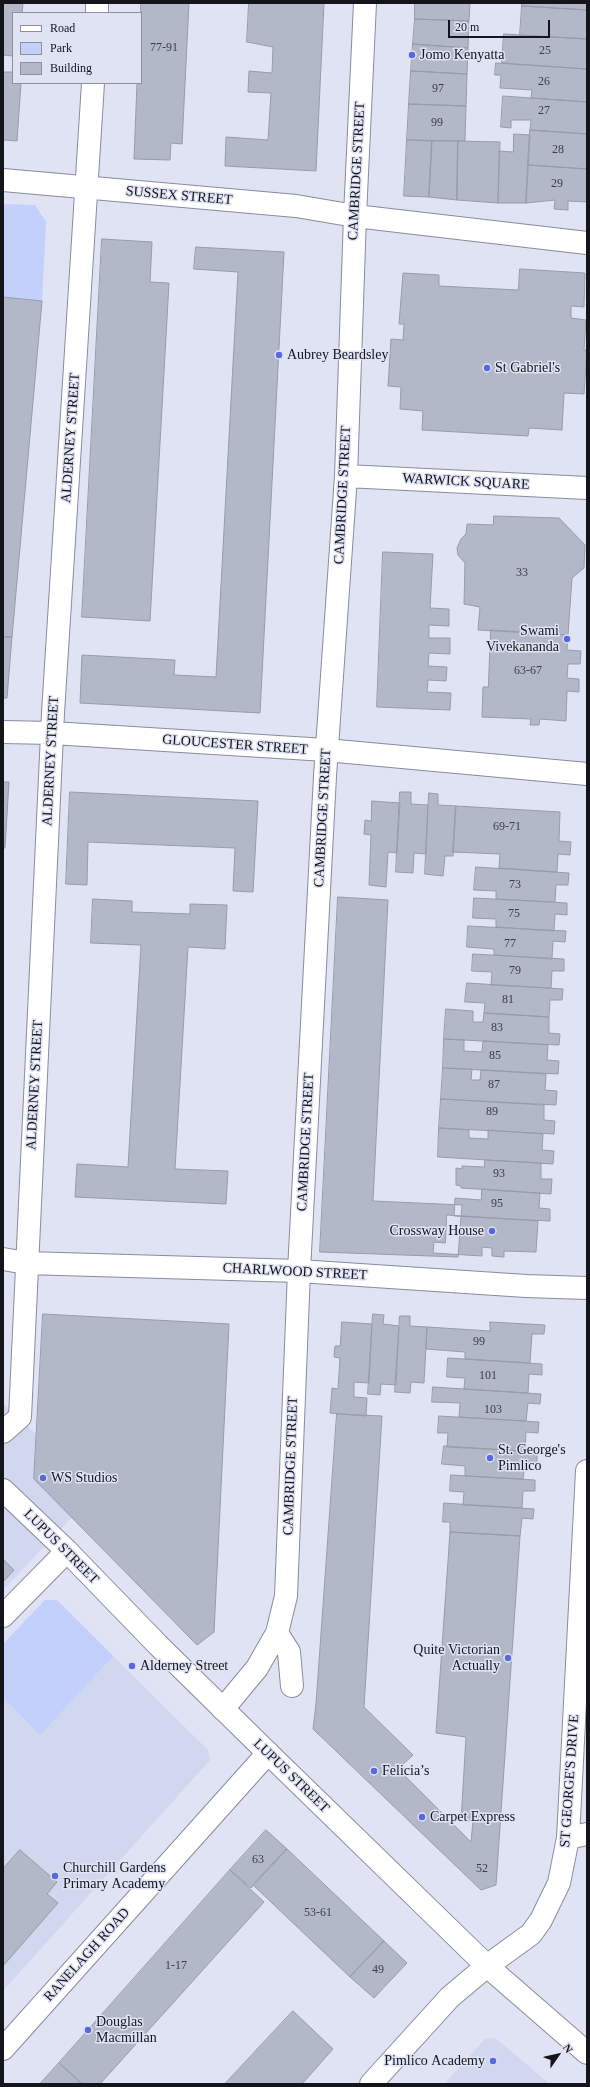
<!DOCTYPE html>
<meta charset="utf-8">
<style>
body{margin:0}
#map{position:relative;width:590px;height:2087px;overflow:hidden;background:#dfe3f4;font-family:Georgia,serif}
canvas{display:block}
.frame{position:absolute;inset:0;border:4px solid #14151b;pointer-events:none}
.legend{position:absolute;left:12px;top:12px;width:130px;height:72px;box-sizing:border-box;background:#dfe3f4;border:1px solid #8e919d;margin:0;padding:5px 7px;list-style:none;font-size:12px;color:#14151b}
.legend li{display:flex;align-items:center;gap:8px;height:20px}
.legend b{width:20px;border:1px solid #8e919d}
.north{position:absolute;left:538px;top:2035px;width:40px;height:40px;-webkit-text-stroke:3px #dfe3f4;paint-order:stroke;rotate:56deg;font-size:11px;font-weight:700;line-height:16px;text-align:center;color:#14151b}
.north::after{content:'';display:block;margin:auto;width:14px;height:18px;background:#14151b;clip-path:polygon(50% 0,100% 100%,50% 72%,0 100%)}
.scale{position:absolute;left:448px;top:20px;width:102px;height:18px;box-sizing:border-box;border:2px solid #14151b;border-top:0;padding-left:5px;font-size:12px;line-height:14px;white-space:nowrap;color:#14151b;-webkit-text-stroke:3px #dfe3f4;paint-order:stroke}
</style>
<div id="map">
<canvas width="590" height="2087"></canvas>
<div class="frame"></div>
<ul class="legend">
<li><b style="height:5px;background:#fff"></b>Road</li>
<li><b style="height:11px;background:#c4d0fc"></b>Park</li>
<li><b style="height:11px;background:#b3b8c8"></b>Building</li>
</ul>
<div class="north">N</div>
<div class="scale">20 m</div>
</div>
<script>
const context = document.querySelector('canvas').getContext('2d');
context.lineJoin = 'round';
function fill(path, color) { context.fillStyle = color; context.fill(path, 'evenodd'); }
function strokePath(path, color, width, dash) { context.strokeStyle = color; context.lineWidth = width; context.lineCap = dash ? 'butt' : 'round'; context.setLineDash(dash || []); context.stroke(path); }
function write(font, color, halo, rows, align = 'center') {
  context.font = font + ' Georgia,serif'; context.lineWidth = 3; context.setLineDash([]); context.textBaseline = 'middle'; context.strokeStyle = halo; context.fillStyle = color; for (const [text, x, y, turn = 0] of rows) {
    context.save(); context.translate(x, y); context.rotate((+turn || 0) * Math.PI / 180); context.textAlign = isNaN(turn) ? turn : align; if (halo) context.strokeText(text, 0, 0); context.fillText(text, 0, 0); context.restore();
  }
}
const built = new Path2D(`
 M3 1403 96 1492 3 1590Z
 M45 1600H57L208 1750 210 1760 3 1991V1644Z
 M495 2038 550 2084H444L485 2039Z`);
const green = new Path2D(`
 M3 204 35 205 46 222 42 301 3 297Z
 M45 1600H57L113 1656 40 1735 3 1697V1644Z`);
const building = new Path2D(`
 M3 3H23L22 13H13V56L3 55Z
 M141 3H189L182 144 171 143 170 160 134 159 137 83H141Z
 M249 3H324L316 171 225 166 226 137 268 140 271 93 248 92 249 71 272 73 273 47 247 42Z
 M415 3H470L469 21 415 19Z
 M522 3H587V10L522 6Z
 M522 6 587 10V39L520 35Z
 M415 19 469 21 468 48 413 44Z
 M504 34 587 39V69L502 63Z
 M413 44 468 48 467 74 411 71Z
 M496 63 587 69V102L531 98 532 90 500 88 501 75H495Z
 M411 71 467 74 466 106 409 104Z
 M4 72H13V83H21L17 141 3 140Z
 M503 96 587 102V134L530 130 531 120H511V128L501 127Z
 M409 104 466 106 465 141 407 140Z
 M530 130 587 134V169L528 165Z
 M514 134 530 135 526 203H498L499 151 513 152Z
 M407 140 432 141 429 197 404 196Z
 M432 141H458L457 200 429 197Z
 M458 141 500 142 498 203 457 200Z
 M528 165 587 169V202L568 201V210L554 209 555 200 526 203Z
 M102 239 152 242 150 282 169 283 150 621 82 617Z
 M196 247 284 252 260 713 80 703 82 655 175 660 174 675 216 677 238 272 194 269Z
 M520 269 585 273 584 307 571 306V318L586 320 584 350H587L584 394 564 393 562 430 529 428 528 436 422 430 423 411 400 409 401 387 388 386 391 339 403 340 404 324H399L403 273 439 275V286L518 290Z
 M3 297 42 301 12 637H3Z
 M494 516 559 518 585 545 584 568 572 578 568 635 478 630 480 607 464 604 465 563 458 555 457 548 461 539 466 534 467 524 493 525Z
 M383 552 433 554 430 608 449 609V626L429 625V638H450V654L429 653 428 666 447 667 446 681 428 680 427 692 451 693 450 710 377 707Z
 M491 630 568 635 567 650 581 651 580 664H568L567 678 579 679V692L567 691 566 721 540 719 539 725H530L531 719 482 717 483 687H488Z
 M3 637H12L7 698H3Z
 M3 782H9L5 848H3Z
 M70 792 258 801 253 892 233 891 235 848 88 842 87 885 66 884Z
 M400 792H411V804L428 805 426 854 414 853 413 873 396 872Z
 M429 793 438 794V805L456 806 453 856H445L443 876 425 874Z
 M372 801 400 803 397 853 388 852 386 887 369 885 371 835 364 834 365 820 371 821Z
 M456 806 560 812 559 841 571 842 570 855 558 854 557 872 499 868 500 854 453 852Z
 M476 867 569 873 568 885H556L555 902 496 899V891L474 890Z
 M338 897 388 900 373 1201 462 1205 458 1257 320 1252Z
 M474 898 567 903V915L555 914 554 931 496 927V919L473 918Z
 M93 899 132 901V912L190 914V904L227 905 225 949 188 947 175 1169 228 1171 226 1204 75 1197 77 1164 128 1167 141 945 91 943Z
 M468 926 566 931 565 942 553 941 552 959 494 955V949L467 947Z
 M473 954 564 959V971H552L551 988 491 985 492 972 472 971Z
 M467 983 563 989 562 1000H550L549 1017 484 1013 485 1003 465 1002Z
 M446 1009 473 1011V1022H483L484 1013 549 1017V1033L560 1034 559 1045 444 1039Z
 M444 1039 464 1040V1051L482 1052 483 1041 548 1045 547 1060 559 1061 558 1074 443 1068Z
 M443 1068 472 1069 471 1080H480L481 1070 546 1074 545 1090 557 1091 556 1105 441 1099Z
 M441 1099 544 1105V1120L555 1121 554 1134 439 1128Z
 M439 1128 469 1130V1138L488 1139V1130L543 1134 542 1150 554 1151 553 1164 438 1157Z
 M485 1160 541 1163V1179H552L551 1194 461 1188V1186L456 1185V1168L462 1169V1166L484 1167Z
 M482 1189 540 1193 539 1208 550 1209V1221L454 1216 455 1198 481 1200Z
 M447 1215 538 1221 536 1252 504 1251V1257L492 1256V1248L482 1247V1256L433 1253 434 1242 445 1243Z
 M43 1314 229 1324 214 1632 197 1645 34 1479Z
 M373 1314 384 1315 383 1324 399 1326 396 1385 381 1384 380 1395 368 1394Z
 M400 1316H410V1326L427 1327 424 1383 411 1382 410 1393 395 1392Z
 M342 1322 372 1324 369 1383 354 1382V1397L367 1398 366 1416 330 1413 332 1388 338 1389 340 1358 334 1357 335 1346H340Z
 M490 1322 545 1325 544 1334H532L530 1363 465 1359V1352L426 1349 427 1327 490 1331Z
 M448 1358 542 1364V1375L529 1374 528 1393 464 1389 465 1378 447 1377Z
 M433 1387 541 1394 540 1404 528 1403 526 1421 459 1417 460 1403 432 1402Z
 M337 1414 382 1416 364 1707 413 1755 398 1769 471 1842 473 1821H461L466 1737 436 1733 450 1532 520 1536 496 1885 481 1890 313 1729 316 1704Z
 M439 1416 539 1422 538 1433 526 1432 525 1451 447 1447 448 1433H438Z
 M444 1446 537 1452V1464L525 1463 523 1479 465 1476V1466L442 1464Z
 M451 1475 535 1480V1491H523L522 1508 463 1505 464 1492 450 1491Z
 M444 1503 534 1509 533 1519 522 1518 520 1536 450 1532V1522H443Z
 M3 1559 14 1570 3 1582Z
 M266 1830 287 1849 251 1888 230 1870Z
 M287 1849 384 1941 350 1977 253 1885Z
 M20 1850 57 1882 47 1894 58 1903 3 1966V1869Z
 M230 1870 264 1902 100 2084H82L59 2063Z
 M384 1941 407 1963 374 1998 350 1977Z
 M293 2011 333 2049 302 2084H225Z
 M59 2063 82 2084H40Z`);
const street = new Path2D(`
 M97 13V3
 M3 180 296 206 355 216 587 243
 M346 476 587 488
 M3 732 52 733 326 750 587 774
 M3 1259 26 1263 299 1271 526 1286 587 1288
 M3 1432 20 1417 53 713 93 83
 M3 1616 67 1551
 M277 1633 289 1652 292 1686
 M223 1709 257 1668 277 1633 286 1596 299 1271 325 776 346 476 355 216 365 3
 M568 1838 587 1834
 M3 2049 268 1753`);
const secondary = new Path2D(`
 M3 1490 67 1551 158 1645 268 1753 487 1966 587 2053
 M371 2084 450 1997 487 1966 531 1934 541 1920 559 1883 568 1838 587 1471`);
const markers = [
 [412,55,4,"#5968df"],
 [279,355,4,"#5968df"],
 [487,368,4,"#5968df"],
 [567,639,4,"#5968df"],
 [492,1231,4,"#5968df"],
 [490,1458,4,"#5968df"],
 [43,1478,4,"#5968df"],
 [508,1658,4,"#5968df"],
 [132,1666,4,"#5968df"],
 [374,1771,4,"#5968df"],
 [422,1817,4,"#5968df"],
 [55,1876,4,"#5968df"],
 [88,2030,4,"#5968df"],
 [493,2061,4,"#5968df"]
];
const numberNames = [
 ["77-91",164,48],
 ["25",545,51],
 ["26",544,82],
 ["97",438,89],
 ["27",544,111],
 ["99",437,123],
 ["28",558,150],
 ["29",557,184],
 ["33",522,573],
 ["63-67",528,671],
 ["69-71",507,827],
 ["73",515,885],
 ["75",514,914],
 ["77",510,944],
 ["79",515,971],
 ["81",508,1000],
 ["83",497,1028],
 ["85",495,1056],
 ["87",494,1085],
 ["89",492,1112],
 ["93",499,1174],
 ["95",497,1204],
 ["99",479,1342],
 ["101",488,1376],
 ["103",493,1410],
 ["63",258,1860],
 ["52",482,1869],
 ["53-61",318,1913],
 ["1-17",176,1966],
 ["49",378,1970]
];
const poiNames = [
 ["Jomo Kenyatta",420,55],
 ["Aubrey Beardsley",287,355],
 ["St Gabriel's",495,368],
 ["Swami",559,631,"right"],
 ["Vivekananda",559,647,"right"],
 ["Crossway House",484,1231,"right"],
 ["St. George's",498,1450],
 ["Pimlico",498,1466],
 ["WS Studios",51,1478],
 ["Quite Victorian",500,1650,"right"],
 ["Actually",500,1666,"right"],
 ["Alderney Street",140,1666],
 ["Felicia’s",382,1771],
 ["Carpet Express",430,1817],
 ["Churchill Gardens",63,1868],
 ["Primary Academy",63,1884],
 ["Douglas",96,2022],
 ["Macmillan",96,2038],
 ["Pimlico Academy",485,2061,"right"]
];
const streetNames = [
 ["CAMBRIDGE STREET",357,171,-87],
 ["SUSSEX STREET",179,196,5],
 ["ALDERNEY STREET",71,438,-86],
 ["WARWICK SQUARE",466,482,3],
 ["CAMBRIDGE STREET",343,495,-87],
 ["GLOUCESTER STREET",235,745,4],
 ["ALDERNEY STREET",51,761,-87],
 ["CAMBRIDGE STREET",323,818,-87],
 ["ALDERNEY STREET",35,1085,-87],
 ["CAMBRIDGE STREET",306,1142,-87],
 ["CHARLWOOD STREET",295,1272,3],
 ["CAMBRIDGE STREET",291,1466,-88],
 ["LUPUS STREET",61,1547,45],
 ["LUPUS STREET",291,1776,44],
 ["ST GEORGE'S DRIVE",570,1781,-86],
 ["RANELAGH ROAD",87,1955,-48]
];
fill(built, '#d0d7ef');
fill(green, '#c4d0fc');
fill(building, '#b3b8c8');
strokePath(building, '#979bab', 1);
strokePath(street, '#888c9c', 24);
strokePath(secondary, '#888c9c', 24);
strokePath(street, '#fff', 22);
strokePath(secondary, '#fff', 22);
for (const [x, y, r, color] of markers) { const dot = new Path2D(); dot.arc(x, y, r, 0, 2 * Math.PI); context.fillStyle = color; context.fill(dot); strokePath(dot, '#dfe3f4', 1.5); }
write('12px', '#3c3e46', null, numberNames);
write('14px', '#14151b', '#dfe3f4', poiNames, 'left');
write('14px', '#14151b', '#dfe3f4', streetNames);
</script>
